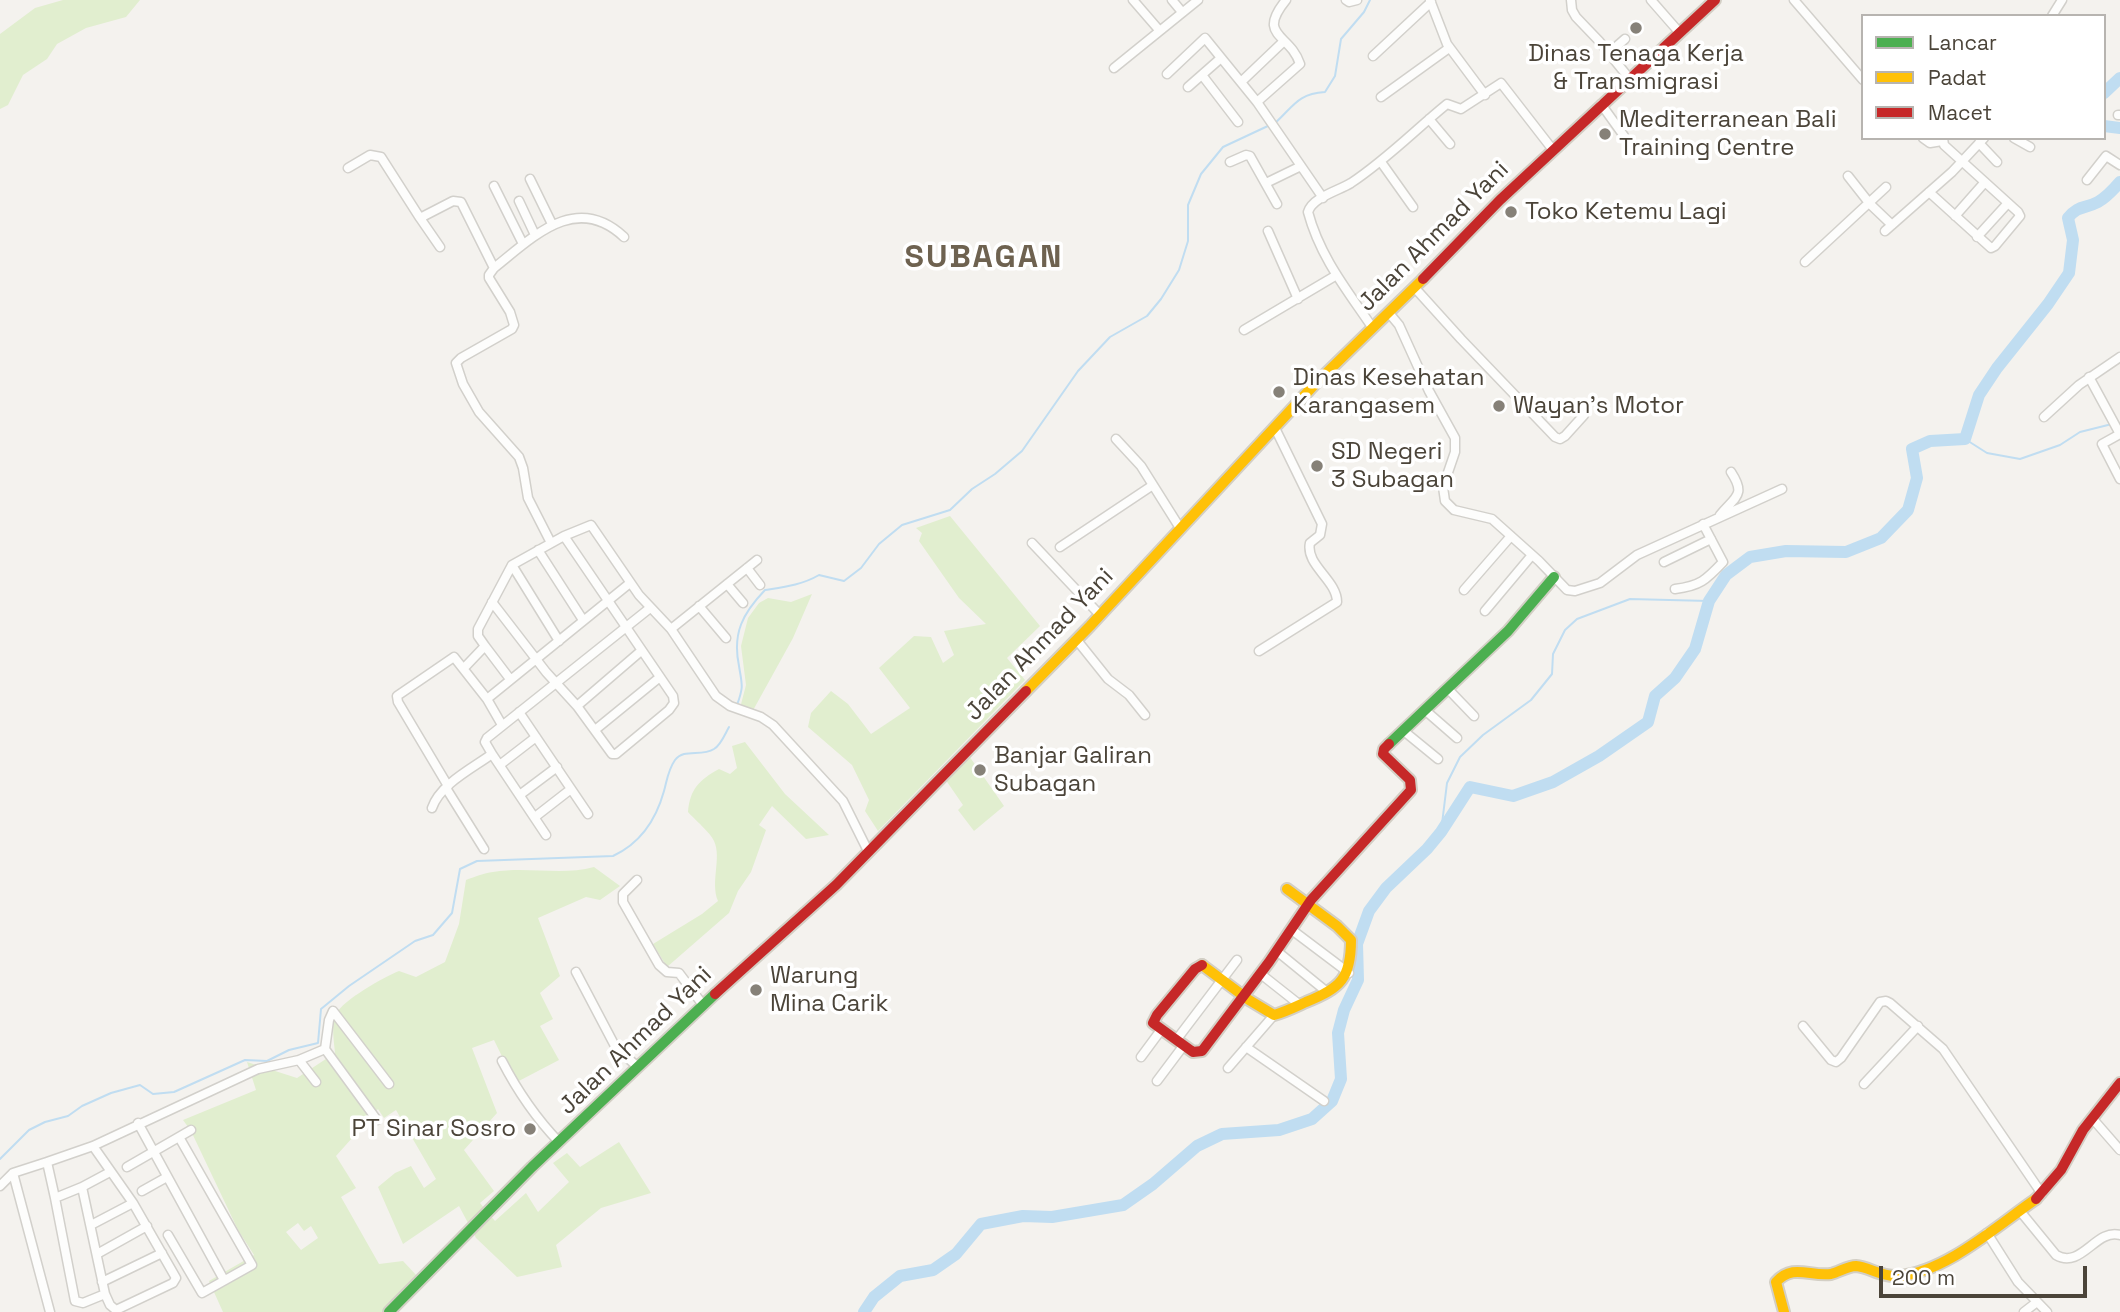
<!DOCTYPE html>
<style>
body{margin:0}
#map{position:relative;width:2120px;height:1312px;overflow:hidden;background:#f4f2ee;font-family:"Space Grotesk",sans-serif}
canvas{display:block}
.legend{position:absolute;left:1861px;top:14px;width:245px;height:126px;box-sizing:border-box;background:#fff;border:2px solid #b7b4b0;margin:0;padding:9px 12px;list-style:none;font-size:21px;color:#4b4439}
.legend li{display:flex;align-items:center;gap:14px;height:35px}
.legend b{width:35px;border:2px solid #b7b4b0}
.scale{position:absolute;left:1879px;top:1266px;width:208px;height:32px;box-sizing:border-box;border:4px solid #4b4439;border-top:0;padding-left:9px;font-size:21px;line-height:24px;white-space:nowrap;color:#4b4439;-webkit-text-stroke:5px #fff;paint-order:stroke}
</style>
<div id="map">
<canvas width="2120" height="1312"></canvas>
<ul class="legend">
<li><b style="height:9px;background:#4caf50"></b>Lancar</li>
<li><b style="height:9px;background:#ffc107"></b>Padat</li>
<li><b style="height:9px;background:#c62828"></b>Macet</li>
</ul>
<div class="scale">200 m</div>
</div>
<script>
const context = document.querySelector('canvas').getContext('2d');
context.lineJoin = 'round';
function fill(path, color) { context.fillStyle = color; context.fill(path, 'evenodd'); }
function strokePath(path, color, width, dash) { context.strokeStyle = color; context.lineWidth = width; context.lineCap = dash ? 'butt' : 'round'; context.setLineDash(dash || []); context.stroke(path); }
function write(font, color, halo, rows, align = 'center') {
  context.font = font + ' "Space Grotesk",sans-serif'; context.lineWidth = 7; context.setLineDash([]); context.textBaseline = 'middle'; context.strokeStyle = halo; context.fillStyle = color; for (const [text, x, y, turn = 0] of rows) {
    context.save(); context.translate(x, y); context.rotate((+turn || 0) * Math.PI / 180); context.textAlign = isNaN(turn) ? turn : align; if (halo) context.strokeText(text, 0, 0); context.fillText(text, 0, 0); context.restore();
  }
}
const green = new Path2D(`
 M63 0H140L126 17 86 28 57 44 47 59 23 75 8 105 0 109V34L35 8Z
 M950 516 1040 626 1007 658 1025 680 878 831 865 811 869 800 852 765 808 727 811 713 831 691 848 704 871 734 910 708 879 668 914 636 931 637 943 663 954 655 944 631 986 624 959 598 919 541 922 533 916 528Z
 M812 594 793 638 751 714 740 708 746 685 741 646 748 618 759 603 768 598 791 602Z
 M745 742 785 794 829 835 806 839 772 806 759 825 766 830 751 872 738 891 729 913 667 967 653 944 702 914 718 901C710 882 722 858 714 841 711 833 694 819 688 812 690 789 699 780 719 769L730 774 737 768 732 746Z
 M967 753 1004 806 974 831 958 810 963 805 943 776Z
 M594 867 620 886 600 900 586 897 538 918 560 976 540 993 553 1019 540 1026 559 1060 515 1083 494 1040 472 1048 497 1113 464 1150 494 1191 480 1203 495 1221 526 1193 538 1212 569 1182 553 1163 567 1153 580 1167 619 1142 651 1193 601 1208 556 1245 562 1267 517 1277 476 1238 459 1206 403 1244 378 1187 395 1173 411 1166 424 1188 436 1179 396 1110 384 1118 378 1109 336 1156 356 1188 341 1197 379 1264 403 1261 418 1277 382 1312H223L209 1281 254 1255 238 1230 191 1131 183 1120 256 1090 247 1062 297 1078 335 1053C334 1041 331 1025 336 1014 343 1000 384 977 399 971L416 977 445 962 459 924 466 880C474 877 484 873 493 872 527 866 561 876 594 867ZM298 1223 304 1231 311 1226 318 1238 301 1250 286 1232Z`);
const stream = new Path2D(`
 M1275 123C1294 106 1297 94 1325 92L1335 76 1341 39 1364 12 1370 0
 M1965 439 1987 453 2020 459 2060 445 2080 432 2112 424
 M737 705C744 686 742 685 739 666 732 633 743 613 765 590 784 587 802 585 819 575L844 581 861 568 879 544 902 525 950 510 972 489 995 474 1022 451 1078 371 1110 337 1147 316 1161 299 1179 270 1188 241V205L1201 174 1223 147 1270 125
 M1441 832 1447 783 1460 757 1483 735 1531 700 1552 674 1553 654 1565 630 1577 619 1630 599 1709 601
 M0 1159 29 1130 45 1122 68 1116 82 1106 111 1093 140 1085 153 1094 174 1092 245 1060 267 1061 289 1050 318 1043 321 1009 349 986 415 941 433 935 452 913 460 869 477 861 613 856C641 843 656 820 664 791 667 780 668 770 675 760 684 748 701 757 714 749 721 745 725 734 729 727`);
const river = new Path2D(`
 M2104 93 2120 78
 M2104 126 2120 128
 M864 1312 874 1297 900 1276 933 1270 956 1254 981 1224 1023 1216 1052 1217 1123 1205 1153 1184 1197 1146 1222 1134 1279 1130 1312 1119 1332 1101 1341 1079 1338 1033 1344 1010 1358 980 1357 944 1369 911 1386 888 1427 849 1441 832 1470 787 1513 796 1553 782 1599 756 1648 722 1655 696 1675 678 1695 649 1709 601 1726 575 1750 557 1786 551 1846 552 1881 538 1908 510 1917 478 1912 449 1930 441 1965 439 1979 395 1997 368 2048 304 2069 273 2073 240 2068 218C2078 205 2085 209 2098 202 2107 197 2114 189 2120 182`);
const street = new Path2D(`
 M1133 0 1159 30
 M1172 0 1182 12
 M1346 0 1349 2 1357 0
 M1430 0 1447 44 1485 95
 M1571 0 1572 10 1576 17 1599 41 1629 78
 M1651 0 1679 32
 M1794 0 1863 80
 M2052 16 2062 0
 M1609 53 1625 39
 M1373 56 1431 2
 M1114 68 1198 0
 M1167 74 1205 38 1257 102 1323 198
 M1202 75 1238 122
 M1241 82 1284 41
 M1188 87 1221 58
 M1381 97 1449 48
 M1257 102 1300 64C1290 33 1256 37 1286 0
 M1601 104 1624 136
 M2118 115H2120
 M1429 119 1450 144
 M1923 138 1930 143 1942 141
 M2014 138 2030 147
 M1979 143 1997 162
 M1230 162 1246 155 1250 156 1277 204
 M1381 162 1413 207
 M348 168 370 155 381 157 420 218 453 201 461 202 494 268C533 237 576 192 624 237
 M1848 176 1870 204 1892 225
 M530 179 552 224
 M2087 180 2106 156 2120 165
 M1266 183 1301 166
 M494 186 523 244
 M1929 192 1991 248 1995 246 2020 216 2018 212 1944 145 1943 138
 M519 201 535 235
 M1955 216 1985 182
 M420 218 440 247
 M1268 231 1298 299
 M1885 231 1952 172 1984 138
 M1977 237 2008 203
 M1805 262 1886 187
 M494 268 489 275V278L510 312 514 325 512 329 461 358 456 363 463 384 479 412 519 457 523 468 528 498 551 543
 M1414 287 1461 339 1555 437 1560 439 1565 436 1584 415
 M1389 313 1399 325 1429 391 1455 438V452L1443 487 1445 501 1454 510 1492 519 1539 561 1567 590 1575 591 1600 583 1637 555 1782 489
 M1372 327C1347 290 1320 257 1308 212 1313 197 1338 191 1351 183 1386 160 1415 130 1447 104L1461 109 1501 83 1553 150
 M1244 330 1335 276
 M2089 377 2120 434 2102 444 2120 479
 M2044 417 2079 385 2120 357
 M1116 439 1141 466 1180 528
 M1720 515C1736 496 1746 495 1731 472
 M1032 543 1100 615
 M1060 547 1153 485
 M538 550 583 620
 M1664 562 1711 539
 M512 565 559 641
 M747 568 760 585
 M727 584 743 603
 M1675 589C1700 586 1706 580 1723 562L1703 524
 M1464 590 1511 536
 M492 602 546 672 577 706 612 754H616L669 710 674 703 673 696 564 536
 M699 606 726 638
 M1485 611 1532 555
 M671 629 757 560
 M1076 639 1108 679 1129 695 1145 715
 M485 646 510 679
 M1259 651 1337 602C1337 580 1305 565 1310 543L1320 535 1322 524 1275 428
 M464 668 485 646 478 636V629L512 565 564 536 591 525 639 595 671 629 716 696 730 706 761 717 773 725 843 801 868 851
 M1448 689 1474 716
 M577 706 641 651
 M1426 711 1457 738
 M519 712 588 814
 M502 725 487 699 630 583
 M595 730 660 677
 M1405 732 1438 759
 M492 754 546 835
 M501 764 536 737
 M448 786 398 702 397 696 454 657 487 699
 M446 788 484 849
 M521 794 557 767
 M432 808C440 784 473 768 492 754L485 742 487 738 650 608
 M535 817 571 789
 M637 880 623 894V902L659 965 667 972 679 973 703 1005
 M1292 930 1349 973
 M1278 952 1327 992
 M576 972 616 1048 638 1067
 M1262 975 1300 1005
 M1803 1026 1831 1060 1836 1062 1841 1058 1880 1002 1886 1001 1890 1003 1943 1049 2042 1194
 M1177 1039 1237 960
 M1246 1047 1324 1101
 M325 1049 377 1120
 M1141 1057 1161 1030
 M299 1060 316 1082
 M502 1061C518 1092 535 1117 559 1142
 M1228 1068 1274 1015
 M1157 1081 1184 1045
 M1864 1084 1918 1026
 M2092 1118 2120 1150
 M138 1123 224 1280
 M93 1146 133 1203 176 1278 173 1283 116 1310 110 1305 105 1294 82 1187 55 1198 47 1162 93 1146 258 1069 299 1060 325 1049 329 1020 333 1011 389 1084
 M127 1167 191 1130
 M13 1173 50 1312
 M0 1186 13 1173 47 1162
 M82 1187 110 1172
 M142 1191 167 1177
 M55 1198 75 1301 83 1303 105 1294
 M2020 1211 2056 1255C2081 1270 2096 1228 2120 1235
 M91 1225 133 1203
 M1987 1233 2018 1282 2047 1312
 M168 1235 202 1293 252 1265 179 1137
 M97 1254 147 1226
 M102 1282 162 1253
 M2024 1312 2037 1302`);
const fast = new Path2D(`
 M1389 744 1508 631 1554 577
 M389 1312 532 1167 715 994`);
const slow = new Path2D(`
 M1026 691 1090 626 1315 384 1423 279
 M1202 965 1249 1000 1274 1015C1285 1012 1295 1007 1306 1002 1341 988 1351 978 1351 940L1337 926 1287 889
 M1784 1312 1776 1282C1793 1263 1810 1277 1831 1274 1839 1272 1848 1266 1856 1266 1870 1267 1880 1277 1898 1276 1945 1273 1998 1225 2036 1199`);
const jam = new Path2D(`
 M1423 279 1500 200 1715 0
 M1202 965 1195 969 1157 1015 1153 1023 1193 1052 1202 1051 1269 962 1311 900 1411 790 1410 780 1383 754 1384 749 1389 744
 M715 994 836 885 1026 691
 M2036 1199 2061 1170 2083 1130 2120 1083`);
const markers = [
 [1636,28,7,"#868178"],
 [1605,134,7,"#868178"],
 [1511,212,7,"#868178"],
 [1279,392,7,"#868178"],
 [1499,406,7,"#868178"],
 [1317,466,7,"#868178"],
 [980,770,7,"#868178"],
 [756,990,7,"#868178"],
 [530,1129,7,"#868178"]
];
const poiNames = [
 ["Dinas Tenaga Kerja",1636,54,"center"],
 ["& Transmigrasi",1636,82,"center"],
 ["Mediterranean Bali",1619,120],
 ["Training Centre",1619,148],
 ["Toko Ketemu Lagi",1525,212],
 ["Dinas Kesehatan",1293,378],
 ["Karangasem",1293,406],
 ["Wayan's Motor",1513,406],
 ["SD Negeri",1331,452],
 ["3 Subagan",1331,480],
 ["Banjar Galiran",994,756],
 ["Subagan",994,784],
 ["Warung",770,976],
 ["Mina Carik",770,1004],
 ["PT Sinar Sosro",516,1129,"right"]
];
const streetNames = [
 ["Jalan Ahmad Yani",1434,237,-45],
 ["Jalan Ahmad Yani",1040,645,-46],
 ["Jalan Ahmad Yani",636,1041,-44]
];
const districtNames = [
 ["SUBAGAN",984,258]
];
fill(green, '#e1eecf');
strokePath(stream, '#c0ddf1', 2);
strokePath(river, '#c0ddf1', 12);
strokePath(street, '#d2d0cb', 11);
strokePath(fast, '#d3cfc5', 14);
strokePath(slow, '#d3cfc5', 14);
strokePath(jam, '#d3cfc5', 14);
strokePath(street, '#fdfdfc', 8);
strokePath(fast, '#4caf50', 10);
strokePath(slow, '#ffc107', 10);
strokePath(jam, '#c62828', 10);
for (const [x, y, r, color] of markers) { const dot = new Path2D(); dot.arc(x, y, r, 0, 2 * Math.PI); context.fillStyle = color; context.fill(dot); strokePath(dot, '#fff', 2.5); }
write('24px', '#4b4439', '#fff', poiNames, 'left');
write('24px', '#4b4439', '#fff', streetNames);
context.letterSpacing = '2px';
write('bold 32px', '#6e6250', '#fff', districtNames);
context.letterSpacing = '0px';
</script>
